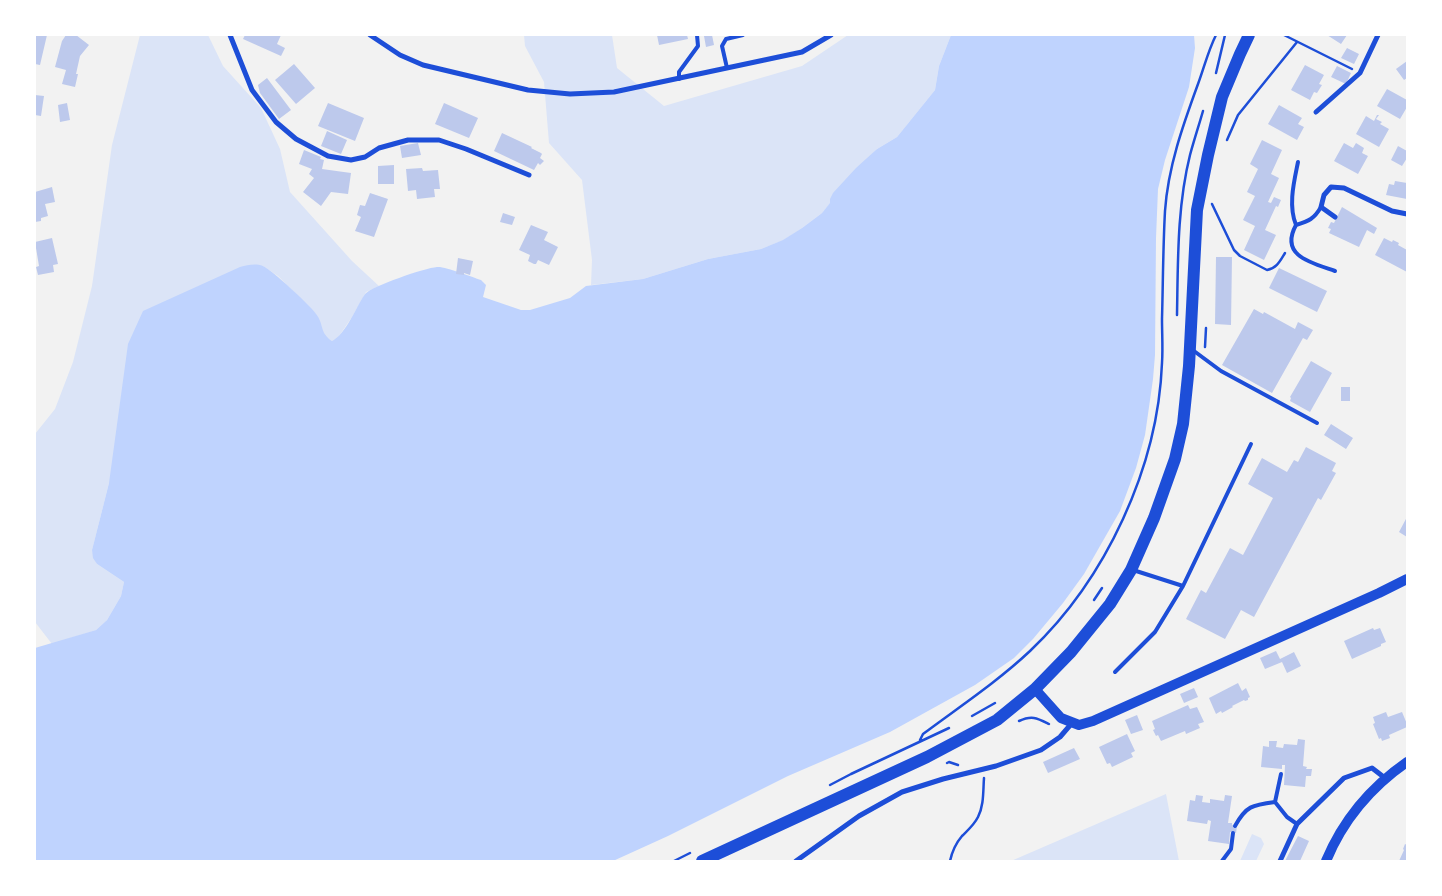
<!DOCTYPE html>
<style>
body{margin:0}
#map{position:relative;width:1442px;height:896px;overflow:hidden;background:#f2f2f2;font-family:"Sofia Sans Condensed",sans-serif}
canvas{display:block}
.frame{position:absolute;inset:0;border:36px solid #fff;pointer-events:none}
</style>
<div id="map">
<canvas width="1442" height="896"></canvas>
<div class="frame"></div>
</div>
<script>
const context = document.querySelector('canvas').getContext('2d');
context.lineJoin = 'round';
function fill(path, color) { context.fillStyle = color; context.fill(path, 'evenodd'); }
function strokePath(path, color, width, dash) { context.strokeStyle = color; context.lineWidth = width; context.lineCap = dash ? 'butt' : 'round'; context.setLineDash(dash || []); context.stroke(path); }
const green = new Path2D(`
 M140 35H208L223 66 261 108 280 149 290 192 352 261 379 286 366 292 352 317 337 339 332 341 326 337 323 333 317 315 278 276 263 266 109 483 92 550 97 564 124 582 121 596 107 620 96 630 52 644 35 622V434L55 409 73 362 92 286 112 145Z
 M524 35H612L617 68 664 106 802 66 848 35H951L939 66 935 90 897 137 877 149 822 213 802 228 784 240 761 249 708 259 643 279 591 285 592 260 582 180 549 143 544 82 525 46Z
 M1166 794 1179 861H1011Z
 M1252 834 1261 838 1264 844 1256 861H1240Z`);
const water = new Path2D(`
 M951 35H1194L1195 48 1189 87 1165 160 1158 189 1156 238 1155 355 1153 379 1145 435 1136 468 1120 511 1084 574 1063 603 1033 639 1014 658 975 685 890 732 788 776 668 836 613 861H35V648L96 630 107 620 121 596 124 582 97 564 93 558 92 550 109 483 128 344 143 311 240 267C248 265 255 263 263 266 271 269 312 307 317 315 324 326 320 333 332 341 346 334 356 307 365 294 372 286 425 268 437 267 445 266 472 277 481 280L486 285 483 297 521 310H530L570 298 586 286 643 279 708 259 761 249 783 240 802 228 822 213 830 203V199L833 193 856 168 877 149 897 137 935 90 939 66Z`);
const building = new Path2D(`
 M35 35H47L40 65 35 64Z
 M66 35H76L89 45 80 56 76 74H78L75 87 62 84 66 70 55 67 62 41Z
 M245 35H281L277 44 285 48 281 56 243 39Z
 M657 35H687L688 39 659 45Z
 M712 35 714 45 706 47 704 36Z
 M1327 35H1347L1341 44Z
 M1347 48 1359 54 1354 64 1341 58Z
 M1407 61V78L1404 80 1396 69Z
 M294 64 315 88 296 104 275 80Z
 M1305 65 1324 75 1319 84 1322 85 1317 93 1314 92 1310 100 1291 90Z
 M1337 66 1351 73 1346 84 1331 77Z
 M267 78 291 110 279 119 260 93 258 85Z
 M1387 89 1407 100V107L1400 119 1377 106Z
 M35 95 44 96 41 116 35 115Z
 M67 103 70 120 60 122 58 105Z
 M328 103 364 118 355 141 318 126Z
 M444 103 478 118 469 138 435 124Z
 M1279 105 1302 118 1298 124 1304 127 1297 140 1268 124Z
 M1377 115H1379L1376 119 1382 122 1380 124 1389 129 1379 147 1356 134 1366 116 1374 121Z
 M327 131 347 140 341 154 321 146Z
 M502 133 532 147 531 148 541 153 542 154 540 158 544 161 540 165 538 163 534 170 494 151Z
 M1262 140 1282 150 1271 174 1279 178 1268 202 1271 203 1274 197 1281 200 1278 207 1276 206 1265 230 1276 235 1264 260 1244 250 1255 226 1243 220 1255 196 1247 192 1258 169 1250 164Z
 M418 143 421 155 402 158 400 146Z
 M1344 143 1353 148 1356 143 1364 148 1362 153 1368 156 1358 174 1334 161Z
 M1398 146 1407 151V158L1402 166 1391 160Z
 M304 150 321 157 320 159 324 160 322 169 351 173 348 194 331 192 321 206 303 192 314 178 309 174 312 169 299 164Z
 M394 165V184H378V166Z
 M422 168 423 171 438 170 440 189H434L435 197 417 199 416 190 408 191 406 169Z
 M1395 181 1407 183V199L1386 195 1389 184 1394 185Z
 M52 187 55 202 45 204 48 216 41 218V221L35 222V192Z
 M370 193 388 199 374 237 355 231 361 217 357 215 360 205 365 206Z
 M1342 207 1377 228 1374 234 1367 230 1359 247 1329 233 1331 229 1328 228 1331 222 1334 223Z
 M503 213 515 217 512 225 500 222Z
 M531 225 548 232 544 240 558 247 549 265 538 260 536 264H534L528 261 530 255 519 250Z
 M52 238 58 264 53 265 54 272 38 275 36 267 39 266 35 242Z
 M1384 238 1392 242 1393 240 1399 243 1398 245 1407 250V272L1375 255Z
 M1216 257H1232L1231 325 1215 324Z
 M458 258 473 261 470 275 464 273V275L456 274Z
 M1279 268 1327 291 1317 312 1269 288Z
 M1254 309 1263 314 1264 312 1295 329 1298 322 1313 330 1307 340 1303 338 1272 393 1222 365Z
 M1311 361 1332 373 1310 412 1290 401 1291 398 1290 397Z
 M1341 387H1350V401H1341Z
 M1331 424 1353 438 1346 449 1324 435Z
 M1306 447 1336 463 1332 471 1336 473 1321 500 1318 498 1254 617 1241 610 1225 639 1186 619 1201 590 1206 593 1230 548 1243 555 1273 498 1248 484 1262 458 1287 472 1294 460 1298 462Z
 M1407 517V537L1399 532Z
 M1373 628 1374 630 1380 628 1386 642 1381 644V646L1352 659 1344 641Z
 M1276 651 1280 659 1294 652 1301 666 1287 673 1282 662 1265 669 1260 658Z
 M1238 683 1242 691 1246 688 1250 697 1248 698V700L1245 701 1244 700 1232 706 1233 707 1222 713 1221 711 1216 714 1209 698Z
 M1194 688 1198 697 1184 703 1180 694Z
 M1188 705 1190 709 1197 707 1204 722 1198 724 1200 728 1186 734 1185 731 1161 741 1158 735 1156 736 1153 730 1155 729 1152 721Z
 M1386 712 1388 717 1402 712 1407 724V727L1389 735 1390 738 1382 741 1381 738 1379 739 1373 724 1375 723 1373 717Z
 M1137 715 1143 730 1131 734 1125 720Z
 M1127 734 1135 751 1131 753 1133 757 1112 767 1110 763 1107 764 1099 747Z
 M1298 739 1305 740 1303 766 1307 767 1306 769H1312L1311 776H1306L1305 787 1284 785 1285 765H1282V769L1261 767 1263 746 1269 747V741H1277L1276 747 1283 748 1284 744 1297 745Z
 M1074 748 1080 759 1048 773 1043 762Z
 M1196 795 1203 796 1202 802 1210 803V799L1224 801 1225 795 1232 796 1228 823H1232V825L1237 826 1236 833 1230 832 1229 844 1208 841 1211 821 1208 820 1207 824 1187 821 1190 800 1195 801Z
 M1298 836 1309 841 1300 861H1285Z
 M1405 844 1407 845V861H1399L1404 850 1403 849Z`);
const path = new Path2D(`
 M1284 35 1352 69
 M1216 73 1225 35
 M1227 140 1238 115 1297 42
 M1212 204 1234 250 1240 256 1267 270C1277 268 1280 261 1285 253
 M1177 315C1178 262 1177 207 1190 155 1194 140 1199 125 1203 111
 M1205 347 1206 328
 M1094 600 1102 588
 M972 716 995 703
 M1019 721C1032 715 1037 718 1049 724
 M920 740 923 734C959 707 997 682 1030 651 1106 579 1158 467 1162 363 1163 348 1162 334 1162 319 1163 283 1163 247 1165 211 1168 167 1183 125 1198 84 1204 68 1208 51 1216 35
 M947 763 949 762 958 765
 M830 785 851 774 949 728
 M674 861 690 853
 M950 861C952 852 956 843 962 836 968 830 974 825 978 817 984 805 983 792 984 778`);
const service = new Path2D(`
 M727 68 722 46 726 39 743 35
 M679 79V72L698 46 697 35
 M1321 207C1314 219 1309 221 1296 225 1279 256 1312 263 1335 271
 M1296 225C1288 205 1294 182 1298 162
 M1194 351 1221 371 1317 423
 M1133 570 1183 586 1251 444
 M1115 672 1155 632 1183 586
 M1275 802 1287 817 1297 824
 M1235 826C1246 806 1252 805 1275 802L1281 774
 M1222 861 1231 849 1233 833`);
const minor = new Path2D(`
 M230 35 252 90 276 122 296 139 328 156 351 160 365 157 379 148 408 140H439L466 149 529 175
 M370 35 400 55 423 65 528 90 570 94 614 92 802 52 831 35
 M1316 112 1360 73 1378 35
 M1335 217 1321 207 1324 195 1331 187 1344 188 1392 211 1407 214
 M796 861 859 816 902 792 943 779 996 766 1041 750 1060 737 1072 723
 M1280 861 1297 824 1344 778 1372 768 1385 778`);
const secondary = new Path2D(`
 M1035 689 1061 718 1079 725 1093 721 1379 593 1407 579
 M1326 861C1343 820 1371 787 1407 762`);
const primary = new Path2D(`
 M702 861 927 757 997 720 1035 689 1071 652 1110 604 1131 570 1154 518 1175 459 1183 424 1189 366 1197 210 1208 155 1222 97 1240 54 1249 35`);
fill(green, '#dbe4f7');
fill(water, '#bfd3fe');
fill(building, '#bdc9ec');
strokePath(path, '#1d4ed8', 2.5);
strokePath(service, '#1d4ed8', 4);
strokePath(minor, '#1d4ed8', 5);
strokePath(secondary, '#1d4ed8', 10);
strokePath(primary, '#1d4ed8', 12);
</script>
